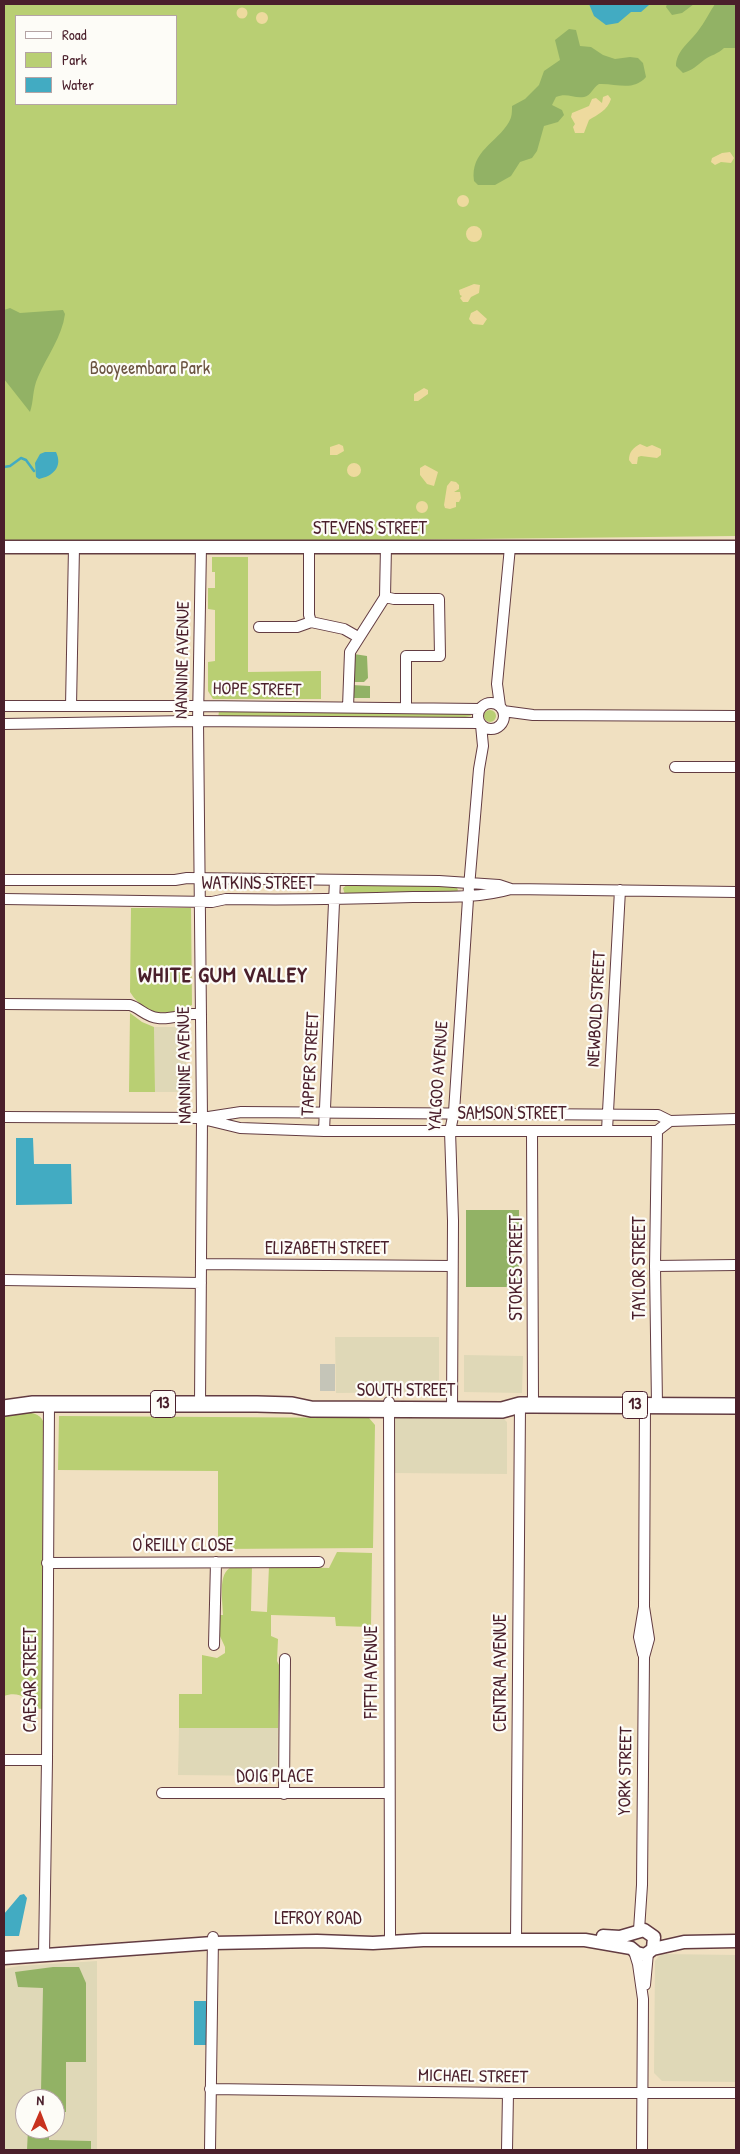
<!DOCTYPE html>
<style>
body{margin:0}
#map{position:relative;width:740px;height:2154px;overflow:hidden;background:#f0e0c1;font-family:"Patrick Hand",sans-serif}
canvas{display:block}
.frame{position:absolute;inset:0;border:5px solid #4a1f2b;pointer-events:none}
.legend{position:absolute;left:15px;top:15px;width:162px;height:90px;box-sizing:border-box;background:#fdfcf7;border:1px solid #b5a4a5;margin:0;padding:6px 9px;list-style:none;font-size:15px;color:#4a1f2b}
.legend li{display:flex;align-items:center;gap:10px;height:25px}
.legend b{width:25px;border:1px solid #b5a4a5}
.north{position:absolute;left:15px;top:2089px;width:50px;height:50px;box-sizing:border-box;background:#fdfcf7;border:1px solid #b5a4a5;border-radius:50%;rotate:1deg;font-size:14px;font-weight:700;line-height:20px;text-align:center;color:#4a1f2b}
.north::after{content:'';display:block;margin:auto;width:18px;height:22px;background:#c8321e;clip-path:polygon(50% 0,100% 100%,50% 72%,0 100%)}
</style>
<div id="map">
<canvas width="740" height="2154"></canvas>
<div class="frame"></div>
<ul class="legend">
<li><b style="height:6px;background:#fff"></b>Road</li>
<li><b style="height:14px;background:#b9cf73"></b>Park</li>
<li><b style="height:14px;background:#42abc2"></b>Water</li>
</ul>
<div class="north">N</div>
</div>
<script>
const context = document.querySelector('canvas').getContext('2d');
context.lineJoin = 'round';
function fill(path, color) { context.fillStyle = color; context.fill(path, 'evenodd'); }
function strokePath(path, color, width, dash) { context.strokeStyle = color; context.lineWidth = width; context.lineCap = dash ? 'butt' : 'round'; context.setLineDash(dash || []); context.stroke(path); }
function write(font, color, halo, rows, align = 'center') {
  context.font = font + ' "Patrick Hand",sans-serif'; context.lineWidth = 4.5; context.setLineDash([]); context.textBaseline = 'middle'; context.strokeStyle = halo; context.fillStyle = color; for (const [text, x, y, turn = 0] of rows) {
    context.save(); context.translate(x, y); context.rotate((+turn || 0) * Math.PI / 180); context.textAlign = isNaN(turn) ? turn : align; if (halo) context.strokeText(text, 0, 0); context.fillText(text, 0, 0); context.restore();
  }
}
const built = new Path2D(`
 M154 1027H186V1092H155Z
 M335 1337H439V1392L336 1393Z
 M464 1355 523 1356 522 1393 464 1392Z
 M395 1418 504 1419 507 1422V1474L394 1473Z
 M179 1728H278L277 1776 178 1775Z
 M661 1954 736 1955V2082L662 2081 654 2073 655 1961Z
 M97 1961V2150H4V1969L19 1966ZM25 2099H55V2129H25Z`);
const industrial = new Path2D(`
 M320 1364H335V1391H320Z`);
const green = new Path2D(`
 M4 4H736V536L298 541H4ZM16 16H176V104H16Z
 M212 557H248V672L321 671V699H213L208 691V662L215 661V610L208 609V588H215V572H212Z
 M484 716a6 6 0 1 1 12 0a6 6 0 1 1-12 0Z
 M219 711 470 714 471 716 436 722 218 719Z
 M348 884 456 886 458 890 456 893 345 895 343 888Z
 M131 908H191L192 1005C168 1017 146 1017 130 992Z
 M130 1013 142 1022 154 1027 155 1092H129Z
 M4 1413C16 1413 38 1409 43 1421L42 1709 35 1708C28 1697 17 1691 4 1696Z
 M59 1416 369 1418 375 1425 373 1548 218 1549V1471L58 1470Z
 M337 1552 372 1553 371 1627 336 1626 335 1617 271 1615V1636L278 1639 277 1661 280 1667 278 1728H179V1694H202V1655L217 1658 225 1653V1647L219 1634 218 1615H223C223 1602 217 1572 232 1567 238 1565 246 1566 252 1565L251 1611 267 1612 269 1566 329 1568Z`);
const forest = new Path2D(`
 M667 4H694L682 13 672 15 666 7Z
 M715 4H736V48H724C718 54 711 55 704 60 696 66 693 70 683 73L676 66C676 51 690 42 698 31 705 22 709 13 715 4Z
 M569 29 576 30 580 46 591 47 603 55 615 59 630 57 638 58 643 63 646 77C633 92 616 83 599 84 593 87 591 96 584 97 574 99 567 92 556 97L552 105 562 110 564 115 558 122 544 126 537 151 532 158 520 162 511 176 495 185H478L474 181C470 151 497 143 509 122 512 117 512 112 512 106L525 99 539 85 544 71 560 60 555 40Z
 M10 308 20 313 63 310 65 314C62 337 47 356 38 377 32 390 34 401 30 412L4 379V310Z
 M354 654 367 656 368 678 364 682H354Z
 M352 685 370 686V698H352Z
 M466 1210H519V1287H466Z
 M53 1967H79L86 1983V2062H66V2112H55V2099H34V2092H41L43 1988 18 1987 15 1972Z
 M28 2129H49V2140L91 2141V2150H27Z`);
const sand = new Path2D(`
 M236.5 13a5.5 5.5 0 1 1 11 0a5.5 5.5 0 1 1-11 0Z
 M256 18a6 6 0 1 1 12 0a6 6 0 1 1-12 0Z
 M608 95 611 99C608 110 597 115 589 120L584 133H575L573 127 575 124 571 117 572 113 589 106 592 99 596 98 602 103 603 97Z
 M730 152 734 158 731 163 721 162 715 165 711 162 712 158 722 153Z
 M457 201a6 6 0 1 1 12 0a6 6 0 1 1-12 0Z
 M466 234a8 8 0 1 1 16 0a8 8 0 1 1-16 0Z
 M474 284 480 285 479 293 471 297 468 302H463L460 298 462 296 460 295 459 290Z
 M477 310 487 319 483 325 473 324 469 319 471 313Z
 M424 388 428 390V394L418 401H414V394Z
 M339 444 343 446 344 451 337 455H330V447Z
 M640 444 647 447 652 445 661 449V455L657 458 641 456 638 457 637 464H632L629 460C629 452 633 448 640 444Z
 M347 470a7 7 0 1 1 14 0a7 7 0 1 1-14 0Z
 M425 465 438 472 434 486 427 484 420 475V468Z
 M451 481 456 482 459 485V489L454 492H460L461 498 459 502H456V507L450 509 445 508 444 505 447 486Z
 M416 507a6 6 0 1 1 12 0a6 6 0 1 1-12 0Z`);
const water = new Path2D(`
 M589 4H657L649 5 641 12H631L618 23 606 25 594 16Z
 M45 452H56C63 467 53 476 39 479L36 477 35 463 40 454Z
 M16 1138H33L34 1164H71L72 1204 16 1205Z
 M24 1894 27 1898 19 1936H4V1914L20 1895Z
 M194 2001H206V2045H194Z`);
const stream = new Path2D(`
 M4 467 10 466 21 458 26 460 34 471`);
const minor = new Path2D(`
 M309 547V615L311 622 344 629 358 637
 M385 597 394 599H439L440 656H406V707
 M259 627H297L311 622
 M478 716a13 13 0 1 1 26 0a13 13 0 1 1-26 0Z
 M4 706H199L480 709
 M71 706 74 547
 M500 706 497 684 510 547
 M348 707 350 652 385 597 386 546
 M503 711 533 715 736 716
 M4 724 189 721 479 723
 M675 767H736
 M4 880H175L187 878 439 881 499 885 511 889
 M4 899 212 902 226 899C288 900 351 899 413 897 446 897 480 898 511 889L736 892
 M4 1004 130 1005C140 1008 146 1017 158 1018 173 1020 185 1012 201 1014
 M4 1117 202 1118 241 1112 658 1115 670 1121 736 1119
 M207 1120 240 1128 324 1131H657L670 1121
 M607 1130 620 890
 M324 1131 335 880
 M532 1131 533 1405
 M201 1264 452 1266
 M655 1266 736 1265
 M4 1280 201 1283
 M389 1402 390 1942
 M200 1404 202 1118 198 721 201 546
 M657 1405 655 1266 657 1131
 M452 1410 453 1221 450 1131 454 1112 468 899 479 769 483 746 481 725
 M47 1563 319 1562
 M214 1645 216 1562
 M643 1654 639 1637 644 1607 645 1405
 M4 1760H47
 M162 1793H388
 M284 1794 285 1659
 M639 1930 642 1885 644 1657 649 1639 644 1607
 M516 1941 520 1405
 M634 1951 638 1964 643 1999 642 2150
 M44 1955 47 1760 49 1404
 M645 1985 648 1953
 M210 2089 508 2093H736
 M210 2150 213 1937
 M507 2150 508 2093`);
const tertiary = new Path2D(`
 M4 547H736
 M603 1936 620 1937 644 1930 654 1937 653 1949
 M4 1958 213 1943 317 1941 373 1943 423 1940H585L631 1948 637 1953 645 1955 653 1949 684 1942 736 1941`);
const primary = new Path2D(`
 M4 1408 33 1404H257L292 1405 311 1409 502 1410 520 1405H533L736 1406`);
const shields = [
 [163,1404,25],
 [635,1405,25]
];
const shieldNames = [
 ["13",163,1404],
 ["13",635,1405]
];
const parkNames = [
 ["Booyeembara Park",150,369]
];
const streetNames = [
 ["STEVENS STREET",370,529],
 ["NANNINE AVENUE",183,660,-89],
 ["HOPE STREET",257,690,1],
 ["WATKINS STREET",258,884],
 ["NEWBOLD STREET",597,1009,-87],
 ["TAPPER STREET",311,1064,-87],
 ["NANNINE AVENUE",185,1065,-91],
 ["YALGOO AVENUE",439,1076,-86],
 ["SAMSON STREET",512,1114],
 ["ELIZABETH STREET",327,1249],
 ["STOKES STREET",517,1268,-90],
 ["TAYLOR STREET",640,1268,-90],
 ["SOUTH STREET",406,1391],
 ["O'REILLY CLOSE",183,1546],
 ["FIFTH AVENUE",372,1672,-90],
 ["CENTRAL AVENUE",501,1673,-90],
 ["CAESAR STREET",31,1680,-90],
 ["YORK STREET",626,1771,-89],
 ["DOIG PLACE",275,1777],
 ["LEFROY ROAD",318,1919],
 ["MICHAEL STREET",473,2077,1]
];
const districtNames = [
 ["WHITE GUM VALLEY",223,976]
];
fill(built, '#dfd8b7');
fill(industrial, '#c5c5b8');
fill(green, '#b9cf73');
fill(forest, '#92b265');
fill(sand, '#eeda9e');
fill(water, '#42abc2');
strokePath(stream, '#42abc2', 2.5);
strokePath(minor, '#633c42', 12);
strokePath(tertiary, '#633c42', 15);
strokePath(primary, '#633c42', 18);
strokePath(minor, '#fff', 10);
strokePath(tertiary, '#fff', 12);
strokePath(primary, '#fff', 15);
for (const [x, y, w] of shields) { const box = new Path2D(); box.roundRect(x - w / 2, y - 13.5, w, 27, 4); context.fillStyle = '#fdfcf7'; context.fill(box); strokePath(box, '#4a1f2b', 1); }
write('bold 16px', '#4a1f2b', null, shieldNames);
write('18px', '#6b5441', '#fdfcf7', parkNames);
write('18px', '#4a1f2b', '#fdfcf7', streetNames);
context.letterSpacing = '1px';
write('bold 22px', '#4a1f2b', '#fdfcf7', districtNames);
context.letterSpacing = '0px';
</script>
